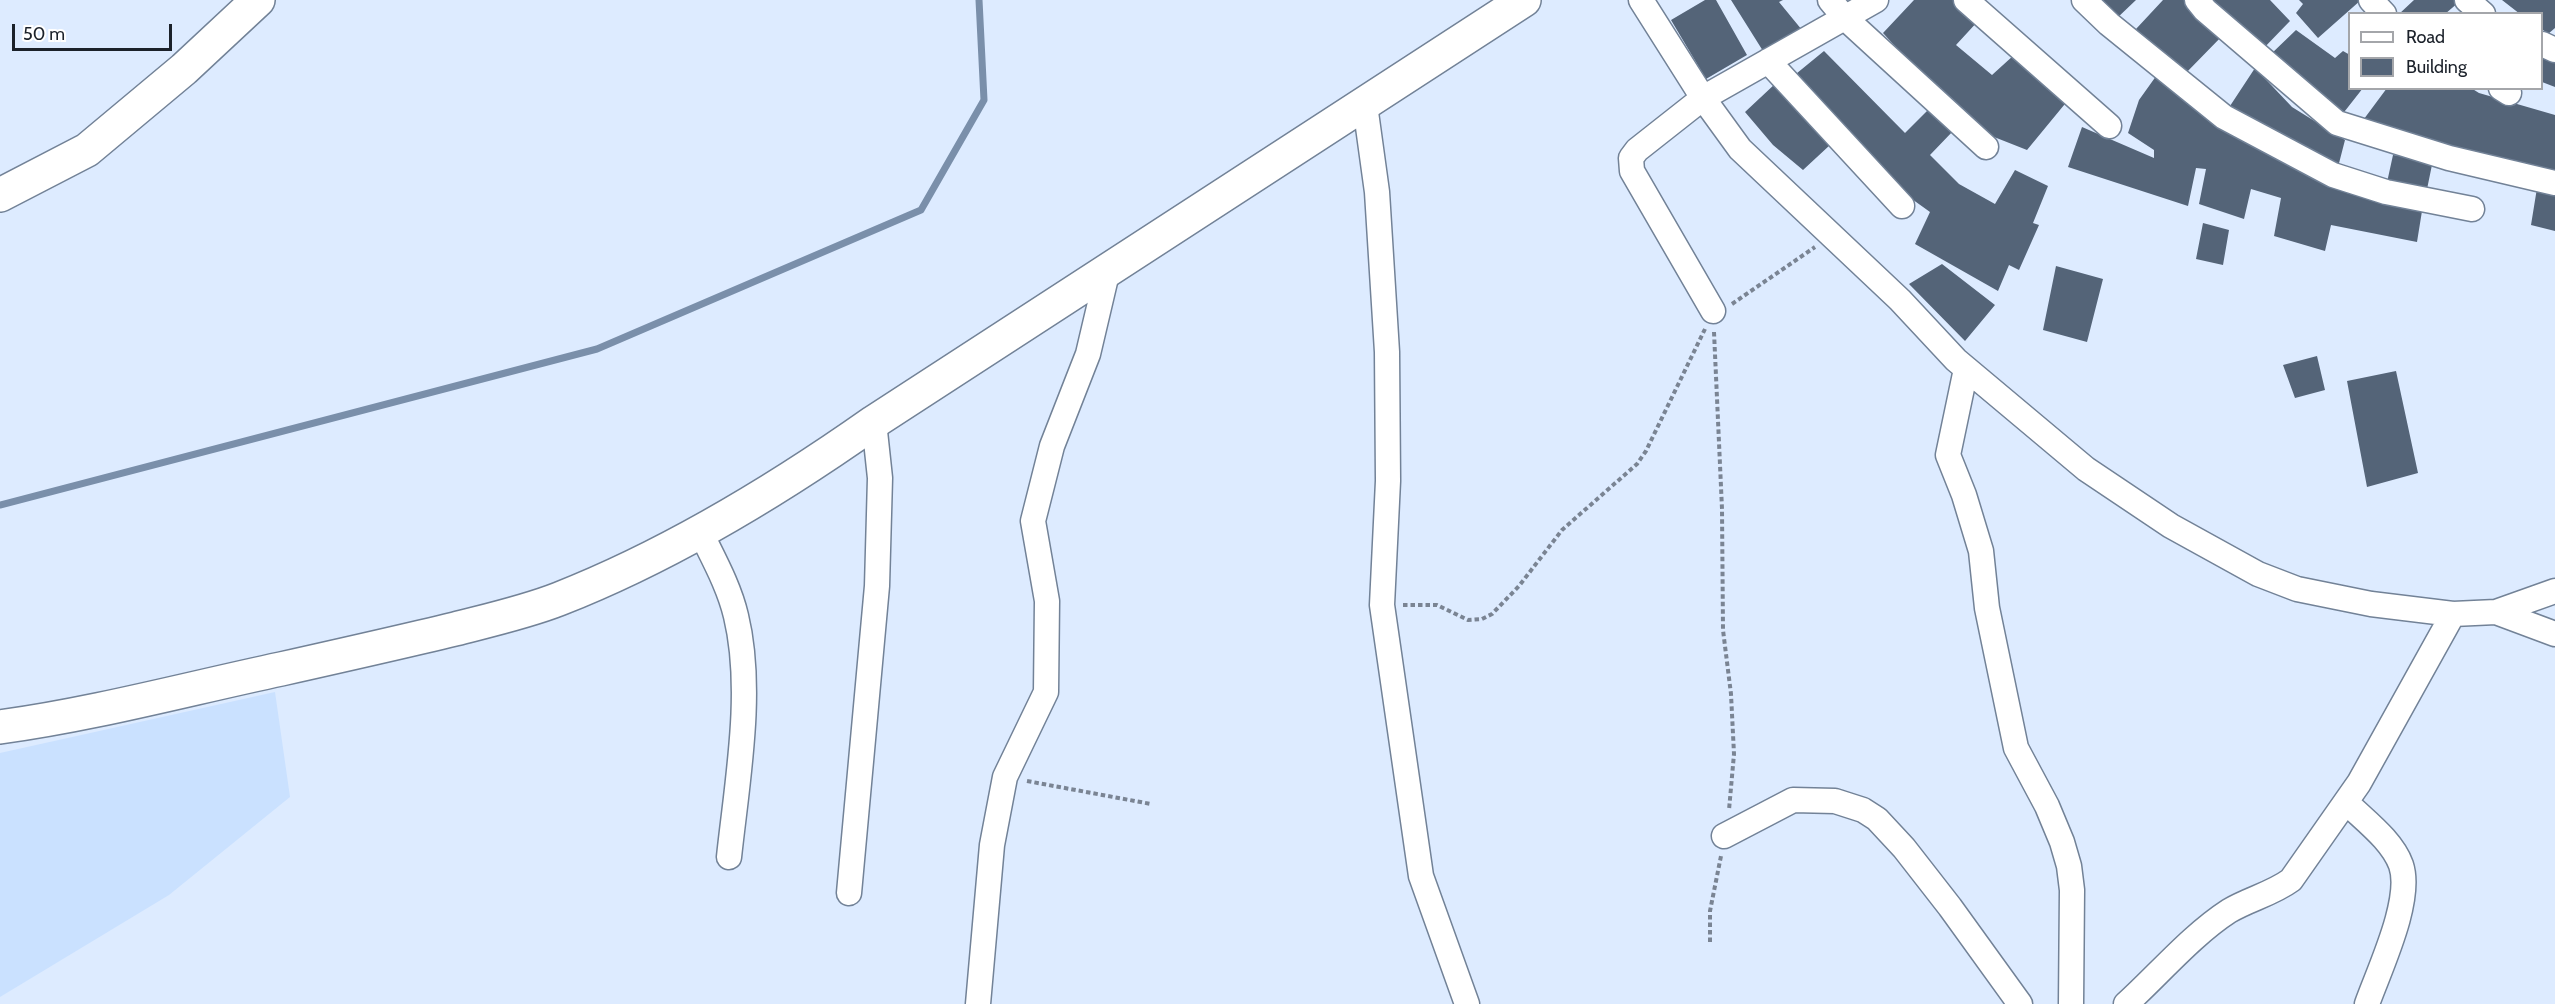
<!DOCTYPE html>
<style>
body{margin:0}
#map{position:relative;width:2555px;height:1004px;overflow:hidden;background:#ddebff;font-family:Cabin,sans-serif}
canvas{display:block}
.legend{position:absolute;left:2348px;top:12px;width:195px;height:78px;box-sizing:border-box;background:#fff;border:2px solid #a4a6aa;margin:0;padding:8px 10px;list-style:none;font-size:18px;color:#1b212a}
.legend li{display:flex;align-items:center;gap:12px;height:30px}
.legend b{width:30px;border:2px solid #a4a6aa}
.scale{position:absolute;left:12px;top:24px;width:160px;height:27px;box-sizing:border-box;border:3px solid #1b212a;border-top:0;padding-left:8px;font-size:18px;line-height:21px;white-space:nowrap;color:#1b212a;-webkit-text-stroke:4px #fff;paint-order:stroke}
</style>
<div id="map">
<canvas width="2555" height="1004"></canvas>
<ul class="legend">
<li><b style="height:8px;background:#fff"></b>Road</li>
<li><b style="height:16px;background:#546478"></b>Building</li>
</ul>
<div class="scale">50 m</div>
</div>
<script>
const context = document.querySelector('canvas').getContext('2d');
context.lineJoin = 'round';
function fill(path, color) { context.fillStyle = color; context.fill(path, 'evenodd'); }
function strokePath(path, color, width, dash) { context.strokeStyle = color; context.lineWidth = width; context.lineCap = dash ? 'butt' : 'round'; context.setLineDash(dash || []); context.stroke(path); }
const built = new Path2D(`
 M275 692 290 797 169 895 0 997V753Z`);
const stream = new Path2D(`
 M0 505 597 349 921 210 984 100 979 0`);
const building = new Path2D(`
 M1705 0H1716L1747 55 1706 79 1671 20Z
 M1731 0H1783L1779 2 1802 30 1763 51Z
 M1914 0H1953L1979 20 1956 45 1992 75 2014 55 2069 99 2027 150 1989 135 1924 78 1883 33Z
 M2093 0H2136L2115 20Z
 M2163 0H2186L2225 33 2184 75 2136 29Z
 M2209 0H2270L2290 21 2259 53Z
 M2299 0H2361L2318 38 2296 13 2303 4Z
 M2414 0H2457L2459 2 2445 14H2399Z
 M2502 0H2555V28L2548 34 2542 29V14H2520Z
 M2296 30 2335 58 2343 51 2350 55V88H2363L2341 116 2270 55Z
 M1824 51 1905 133 1930 108 1954 130 1930 155 1959 184 1995 204 2015 170 2048 186 2033 223 2039 225 2019 270 2009 265 1998 291 1915 244 1930 212 1884 179 1791 78Z
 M2542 53 2555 58V87L2542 82Z
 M2255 68 2292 107 2345 140 2337 171 2294 150 2230 106Z
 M2159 72 2288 162 2347 193 2422 211 2417 242 2331 225 2325 251 2274 236 2281 198 2251 189 2244 219 2199 204 2206 169 2196 168 2188 206 2068 167 2082 127 2154 158V150L2128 133 2139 100Z
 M1776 83 1830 145 1803 170 1773 145 1745 112Z
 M2387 88H2471L2479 93 2555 115V176L2361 123Z
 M2393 155 2433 160 2426 194 2386 187Z
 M2537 188 2555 192V231L2531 225Z
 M2203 223 2229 230 2223 265 2196 259Z
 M1942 264 1995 305 1965 341 1909 284Z
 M2056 266 2103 279 2087 342 2043 330Z
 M2317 356 2325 390 2295 398 2283 365Z
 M2396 371 2418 473 2367 487 2347 381Z`);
const path = new Path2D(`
 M1732 304 1815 247
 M1714 332 1722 509 1723 630 1731 694 1734 754 1729 810
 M1403 605H1437L1468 620 1482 619 1492 614 1519 586 1562 530 1637 464 1646 451 1705 329
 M1027 781 1151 804
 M1710 942V911L1721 856`);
const street = new Path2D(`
 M1641 0 1703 98 1740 149 1900 300 1956 360 2086 469 2171 526 2258 574 2297 589 2371 604 2453 614 2496 612 2555 591
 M1830 0 1845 18 1986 147
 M1966 0 2109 126
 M2084 0 2109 24 2224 117 2333 175 2386 192 2472 209
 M2197 0 2205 10 2337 123 2449 158 2555 183
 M2371 0 2384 14
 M2467 0 2483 14
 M2542 44 2555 50
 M1768 61 1902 206
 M2501 88 2509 93
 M1365 105 1377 192 1387 352 1388 481 1382 605 1421 876 1467 1004
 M1713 311 1632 171 1631 158 1637 150 1703 98 1876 0
 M1966 369 1948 455 1964 495 1981 551 1987 608 2016 748 2047 806 2062 842 2069 866 2072 890 2071 1004
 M700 531C713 558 729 586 736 616 754 690 737 782 729 857
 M2496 612 2555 634
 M2346 802C2364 820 2392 840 2401 865 2413 900 2379 970 2367 1004
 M1724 836 1793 800 1835 801 1863 810 1877 819 1904 848 1950 907 2020 1004
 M849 893 877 586 880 478 874 422
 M978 1004 992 845 1005 777 1046 692 1047 601 1033 521 1052 446 1088 354 1108 269
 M2126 1004C2159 974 2192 935 2229 911 2249 899 2272 894 2291 880L2359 783 2453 614`);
const secondary = new Path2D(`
 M0 195 87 150 184 69 258 0
 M0 727C95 714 187 689 281 669 339 656 397 643 455 629 490 620 526 612 559 599 671 555 776 491 874 422L1524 0`);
fill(built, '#cae1ff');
strokePath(stream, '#7a8faa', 7);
fill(building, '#546478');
strokePath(street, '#728297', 27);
strokePath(secondary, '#728297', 36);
strokePath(path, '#7a8493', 4, [4.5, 3]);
strokePath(street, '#fff', 24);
strokePath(secondary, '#fff', 33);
</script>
